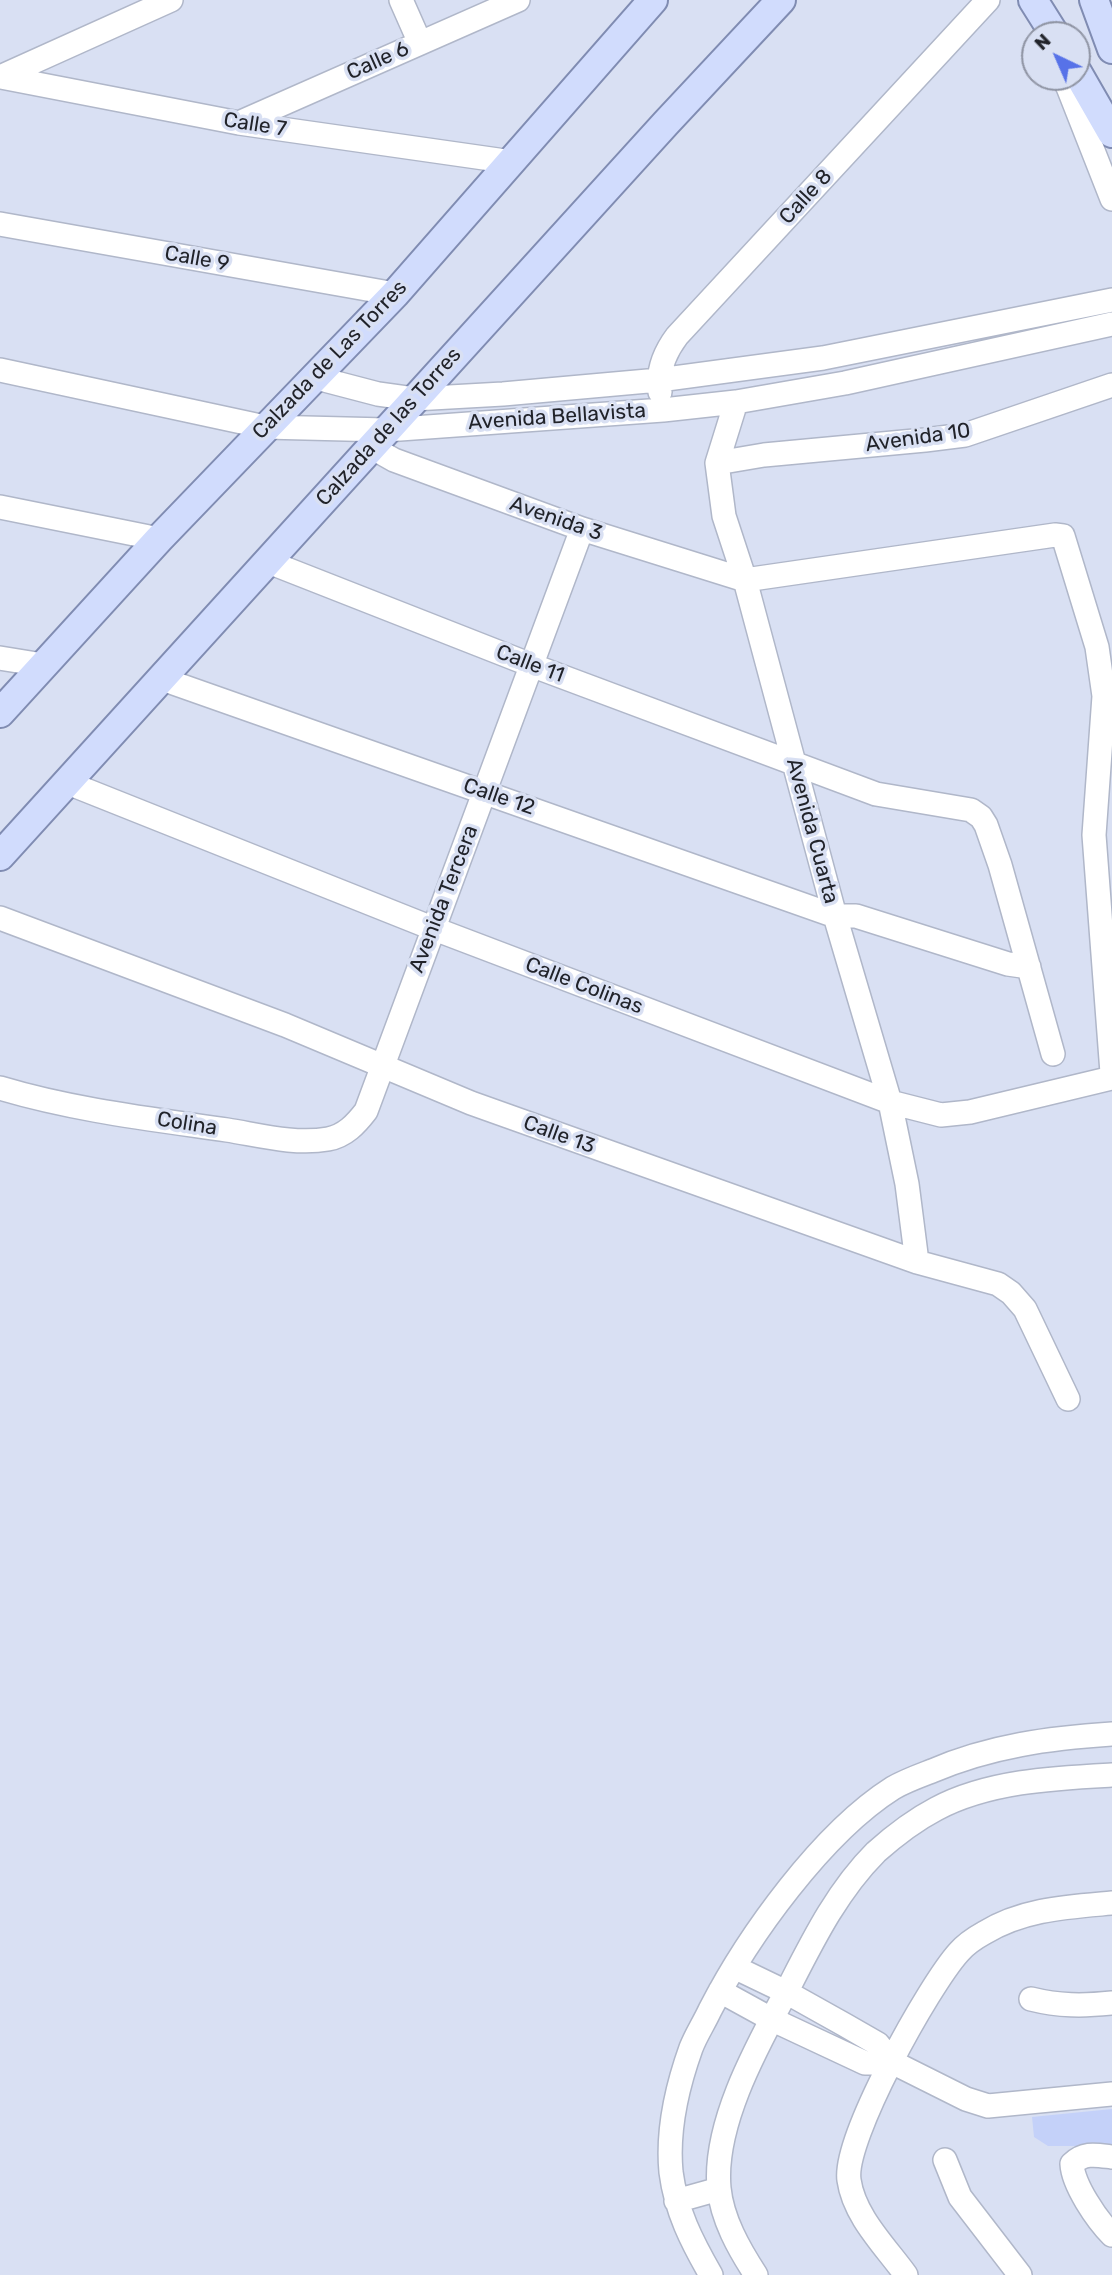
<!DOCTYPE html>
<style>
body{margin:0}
#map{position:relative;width:1112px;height:2275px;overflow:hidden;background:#d9e0f3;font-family:Rubik,sans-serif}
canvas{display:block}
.north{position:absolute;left:1021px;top:21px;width:70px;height:70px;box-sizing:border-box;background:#d9e0f3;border:2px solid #8f94a3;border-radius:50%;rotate:316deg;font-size:19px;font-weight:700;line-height:28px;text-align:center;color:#21232a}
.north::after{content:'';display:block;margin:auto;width:24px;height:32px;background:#5772e8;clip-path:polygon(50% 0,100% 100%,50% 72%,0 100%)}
</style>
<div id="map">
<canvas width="1112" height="2275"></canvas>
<div class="north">N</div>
</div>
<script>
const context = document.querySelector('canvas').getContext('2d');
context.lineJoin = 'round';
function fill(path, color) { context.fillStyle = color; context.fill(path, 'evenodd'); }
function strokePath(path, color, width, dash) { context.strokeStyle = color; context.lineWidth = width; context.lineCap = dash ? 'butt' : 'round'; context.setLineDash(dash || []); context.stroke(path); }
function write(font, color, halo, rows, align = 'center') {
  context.font = font + ' Rubik,sans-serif'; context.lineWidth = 7; context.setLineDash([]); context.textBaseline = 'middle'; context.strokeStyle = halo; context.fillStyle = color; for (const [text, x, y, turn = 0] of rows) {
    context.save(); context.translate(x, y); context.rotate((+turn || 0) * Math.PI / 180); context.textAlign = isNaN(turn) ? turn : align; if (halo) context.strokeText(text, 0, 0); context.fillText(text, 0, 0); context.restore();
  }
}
const green = new Path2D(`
 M1112 2109V2146H1048L1034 2137 1032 2117Z`);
const minor = new Path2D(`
 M401 0 420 43
 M0 77 171 0
 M1 77 239 123 512 162
 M1064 77 1112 199
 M239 123 518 0
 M0 224 395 294
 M0 370 265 427 386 430 663 410 736 402 845 383 1112 324
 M313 377 378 394 414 399 503 394 659 380 823 358 1112 300
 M660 392C657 372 665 352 677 336L988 0
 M736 402 717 463 724 516 745 580 835 916 890 1102 907 1184 917 1262
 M371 447 394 460 582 529 745 580 1055 535 1063 536 1097 647 1104 696 1094 835 1112 1073
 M717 463 764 455 925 440 965 435 1112 385
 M0 507 159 539
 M266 561 531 665 876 794 971 810 981 817 986 825 1000 865 1053 1054
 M0 658 43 665
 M162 679 835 916H856L1008 964 1029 967
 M68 783 432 928 890 1102 941 1115 970 1112 1112 1078
 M0 918 285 1025 471 1103 917 1262 998 1284 1011 1293 1025 1309 1068 1399
 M0 1088C73 1110 151 1119 227 1130 259 1135 295 1145 328 1139 345 1136 356 1124 366 1111L582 529
 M734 1967 786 1992 845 2025 878 2044 892 2062 966 2099 988 2106 1112 2094
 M720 1991 771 2019 865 2063 892 2062
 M1031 1999C1059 2006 1083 2006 1112 2003
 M1112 2157C1096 2155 1084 2152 1072 2164 1073 2185 1097 2220 1112 2235
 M945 2160 960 2197 1020 2275
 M676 2201 719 2189
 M711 2275C692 2242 676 2211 671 2172 667 2130 677 2087 691 2048 696 2035 704 2023 710 2010 748 1936 822 1833 893 1788 905 1781 919 1776 932 1771 990 1746 1050 1738 1112 1734
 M756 2275C739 2249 722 2219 719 2188 713 2122 760 2041 790 1985 814 1938 838 1890 876 1852 894 1836 915 1820 936 1809 988 1781 1055 1778 1112 1775
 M906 2275C885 2246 854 2216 849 2180 843 2139 929 1985 959 1952 965 1945 975 1938 984 1933 1023 1909 1067 1907 1112 1903`);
const major = new Path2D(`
 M1033 0 1055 35
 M1094 0 1112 49
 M1077 72 1112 133
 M0 713 159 539 395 294 653 0
 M0 856 666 123 781 0`);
const streetNames = [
 ["Calle 6",378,61,-24],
 ["Calle 7",255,125,9],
 ["Calle 8",806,197,-47],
 ["Calle 9",197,259,10],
 ["Calzada de Las Torres",330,360,-46],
 ["Avenida Bellavista",557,417,-4],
 ["Calzada de las Torres",389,427,-48],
 ["Avenida 10",918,438,-8],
 ["Avenida 3",556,519,19],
 ["Calle 11",530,664,21],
 ["Calle 12",499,797,19],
 ["Avenida Cuarta",812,831,75],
 ["Avenida Tercera",444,899,-69],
 ["Calle Colinas",584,986,21],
 ["Colina",187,1124,9],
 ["Calle 13",559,1135,20]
];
fill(green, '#c4d1f9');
strokePath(minor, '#b0b7c9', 26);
strokePath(major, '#808cb2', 32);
strokePath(minor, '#fff', 23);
strokePath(major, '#d1dcfd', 28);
write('21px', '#21232a', '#d9e0f3', streetNames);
</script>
